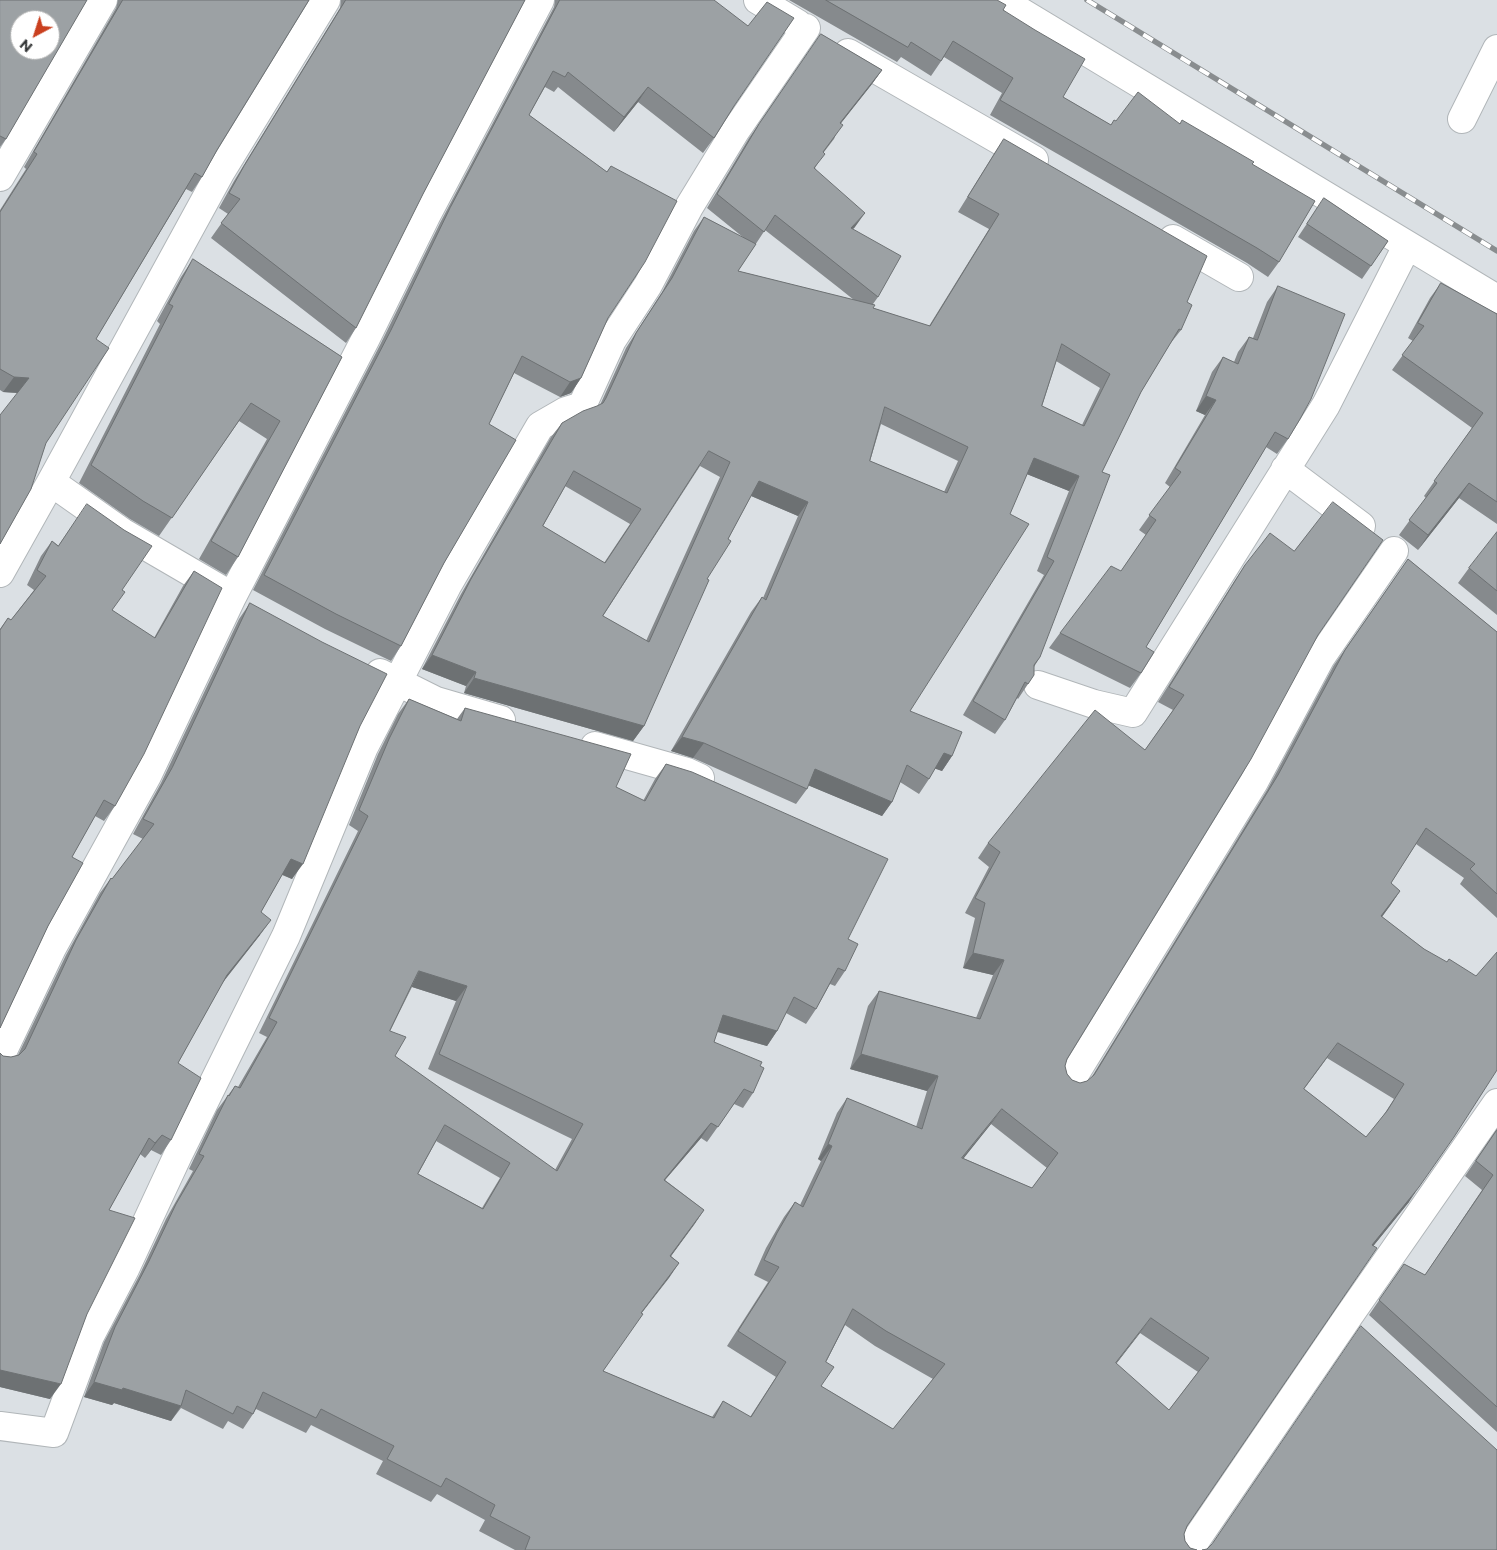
<!DOCTYPE html>
<style>
body{margin:0}
#map{position:relative;width:1497px;height:1550px;overflow:hidden;background:#dbe0e4;font-family:Montserrat,sans-serif}
canvas{display:block}
.north{position:absolute;left:10px;top:10px;width:50px;height:50px;box-sizing:border-box;background:#fff;border:1px solid #adaeae;border-radius:50%;rotate:220deg;font-size:14px;font-weight:700;line-height:20px;text-align:center;color:#323435}
.north::after{content:'';display:block;margin:auto;width:18px;height:22px;background:#ca401f;clip-path:polygon(50% 0,100% 100%,50% 72%,0 100%)}
</style>
<div id="map">
<canvas width="1497" height="1550"></canvas>
<div class="north">N</div>
</div>
<script>
const context = document.querySelector('canvas').getContext('2d');
context.lineJoin = 'round';
function strokePath(path, color, width, dash) { context.strokeStyle = color; context.lineWidth = width; context.lineCap = dash ? 'butt' : 'round'; context.setLineDash(dash || []); context.stroke(path); }
function fill(path, color) { context.fillStyle = color; context.fill(path, 'evenodd'); }
const minor = new Path2D(`
 M758 0 798 24
 M1001 0 1497 299
 M848 53 1034 160
 M1462 119 1497 49
 M0 177 103 0
 M1173 239 1239 277
 M1285 469 1361 526
 M51 482 122 532 225 592
 M0 573 51 482 220 173 326 0
 M380 673 436 701 501 720
 M1038 685 1094 704 1133 713 1326 405 1407 246
 M595 746 687 772 700 778
 M0 1057 52 948 147 776 232 597 366 338 426 216 540 0
 M1070 1082 1254 782 1321 657 1394 551
 M0 1426 54 1433 90 1336 125 1269 178 1155 286 936 364 747 447 586 540 426 566 411 582 406 612 340 648 285 689 207 736 130 806 28
 M1189 1550 1348 1317 1497 1103`);
const rail = new Path2D(`
 M1087 0 1497 251`);
const wall = new Path2D(`
 M0 0 6 139 0 147Z
 M118 0H309L217 150 202 177 192 192 186 189 96 339 46 443 17 393 3 392 0 390V210L26 169 24 167 116 8Z
 M341 0H525L423 194 356 328 346 343 211 238 228 214 219 208 234 181 340 8Z
 M555 0H714L734 106 714 138 703 153 638 102 614 132 558 87 554 92 545 87 529 115 607 172 611 166 608 318 581 378 571 393 560 397 514 373 489 424 444 563 401 646 391 661 325 629 253 590 380 345 440 223 554 7Z
 M789 0H997L1063 97 1111 125 1116 121 1180 123 1252 164 1279 262 1268 277 1247 263 990 115 1002 93 944 57 931 76 901 57 897 62Z
 M821 34 882 70 872 84 841 123 834 139 824 152 815 168 855 227 852 229 878 297 873 304V308L929 326 989 229 958 212 994 154 1004 139 1187 302 1181 330 1170 344 1141 392 1102 472 1040 657 1034 667 1028 684 1018 699 1017 698 1005 720 995 734 963 715 1044 575 1037 571 1069 491 1027 474 910 711 952 756 942 771 935 768 929 779 919 794 900 782 892 802 882 816 808 785 807 789 796 804 693 758 671 751 751 612 762 597 763 598 798 516 751 496 707 579 644 726 633 741 464 693 466 686 422 669 461 594 551 437 562 423 600 405 626 348 662 292 694 231 704 217 744 238 707 208 749 138ZM765 230 839 288 854 300 738 271ZM1056 361 1100 388 1082 425 1042 406ZM881 424 958 461 944 492 870 461ZM700 466 720 477 646 641 603 616ZM565 486 630 524 604 563 543 526Z
 M1324 198 1388 241 1362 279 1298 237Z
 M193 259 342 357 238 557 226 575 199 559 267 439 239 421 159 536 130 519 79 483 160 324 157 321 181 277Z
 M1441 283 1497 314V524L1459 498 1418 550 1399 535 1426 498 1424 496 1472 428 1392 370 1413 341 1408 338 1430 298Z
 M1278 286 1288 439 1277 454 1266 447 1146 647 1141 673 1130 688 1049 648 1060 633 1121 571 1146 535 1139 530 1170 487 1165 483 1205 415 1196 411 1212 372 1223 357 1234 362 1238 352 1249 337 1253 338 1267 302Z
 M1497 532V615L1458 583 1469 568Z
 M52 541 122 590 112 610 154 638 183 586 194 571 115 806 104 821 95 816 72 857 48 926 0 1028V629L8 618 11 620 34 590 27 585 41 556Z
 M1408 559 1497 632V918L1460 884 1464 878 1416 844 1391 883 1400 891 1382 917 1424 949 1409 1202 1373 1246 1187 1526 1184 1534 1185 1541 1190 1548 1197 1550H515L479 1531 485 1520 437 1494 431 1502 376 1474 383 1461 311 1425 306 1433 256 1409 253 1414 243 1429 228 1421 223 1429 181 1408 171 1421 114 1403 112 1405 84 1397 104 1342 139 1276 166 1219 193 1171 189 1169 217 1110 235 1086 238 1087 267 1037 259 1033 358 831 349 825 378 754 398 714 409 699 457 719 465 708 643 801 655 779 666 764 848 939 845 971 835 986 830 984 816 1009 806 1024 786 1013 777 1031 767 1046 717 1032 714 1042 760 1066 753 1093 743 1108 734 1104 707 1142 701 1138 665 1180 704 1210 671 1256 679 1263 641 1313 603 1371 712 1417 723 1401 750 1417 776 1377 727 1346 768 1282 754 1275 766 1248 784 1217 795 1202 800 1205 821 1161 818 1159 837 1113 847 1098 916 1127 927 1091 850 1069 868 1006 879 991 976 1018 993 975 963 968 975 918 965 913 989 867 978 858 988 843 1145 750 1173 710 1158 702 1235 580 1245 565 1318 635 1067 1059 1065 1066 1067 1074 1072 1080 1080 1083 1087 1081 1091 1078 1267 790 1334 665ZM412 987 456 1001 428 1069 572 1139 555 1170 395 1056 390 1031ZM1327 1058 1394 1099 1383 1116 1366 1137 1304 1089ZM991 1124 1047 1168 1032 1188 963 1158ZM436 1141 500 1178 482 1208 418 1174ZM845 1325 875 1346 933 1379 893 1429 821 1386 826 1362ZM1140 1333 1198 1372 1169 1410 1116 1364Z
 M250 603 360 726 292 879 282 875 261 912 260 935 224 980 178 1063 171 1140 161 1155 151 1150 145 1158 140 1154 109 1210 87 1314 50 1399 0 1387V1053L3 1056 11 1057 18 1055 66 955 100 893 111 878 112 879 143 839 133 834 161 783 239 619Z
 M1497 1129V1432L1369 1315 1404 1264 1425 1275 1482 1190 1465 1176Z`);
const shadedWall = new Path2D(`
 M882 70 872 84 830 137 840 123Z
 M648 87 638 102 614 132 624 117Z
 M865 213 855 227 841 242 851 228Z
 M14 377 29 378 19 393 3 392Z
 M581 378 571 393 560 397 570 382Z
 M1206 396 1216 400 1205 415 1196 411Z
 M1034 458 1079 476 1069 491 1024 473Z
 M759 481 808 502 798 516 749 495Z
 M1469 483 1459 498 1418 550 1428 535Z
 M432 655 476 672 466 686 422 669Z
 M474 678 644 726 633 741 464 693Z
 M682 737 704 743 693 758 671 751Z
 M944 753 952 756 942 771 933 768Z
 M815 769 892 802 882 816 805 784Z
 M291 859 303 864 292 879 281 874Z
 M1400 891 1390 906 1371 931 1381 916Z
 M271 920 260 935 217 990 227 975Z
 M973 953 1004 960 993 975 963 968Z
 M419 971 467 986 456 1001 409 986Z
 M723 1015 777 1031 767 1046 712 1030Z
 M861 1054 938 1076 927 1091 850 1069Z
 M1002 1109 991 1124 952 1173 962 1158Z
 M711 1123 701 1138 653 1194 664 1180Z
 M162 1135 151 1150 145 1158 155 1143Z
 M828 1144 832 1146 821 1161 818 1159Z
 M1419 1187 1409 1202 1362 1260 1372 1245Z
 M704 1210 694 1225 660 1271 670 1256Z
 M679 1263 669 1278 630 1328 641 1313Z
 M1151 1318 1140 1333 1105 1378 1116 1363Z
 M0 1370 61 1384 50 1399 0 1387Z
 M94 1382 123 1388 181 1406 171 1421 114 1403 112 1405 84 1397Z`);
const building = new Path2D(`
 M0 0H87L6 139 0 136ZM20 20H50V50H20Z
 M123 0H309L217 150 202 177 195 173 96 339 109 348 46 443 31 489 0 544V415L29 378 14 377 0 369V212L37 154 34 152Z
 M346 0H525L423 194 356 328 221 223 240 199 229 193 244 166Z
 M560 0H714L748 26 767 2 794 18 734 106 714 138 648 87 624 117 568 72 565 77 553 71 529 115 607 172 611 166 677 201 645 262 608 318 581 378 570 382 522 356 489 424 516 440 444 563 401 646 336 614 264 575 391 330 450 208Z
 M826 0H997L1006 5 1003 10 1035 30 1085 59 1063 97 1111 125 1114 120 1116 121 1138 92 1180 124 1182 120 1254 162 1252 164 1315 201 1279 262 1257 248 1000 100 1013 78 953 41 941 61 911 42 908 47Z
 M821 34 882 70 840 123 843 125 823 152 825 154 814 168 865 213 851 228 901 256 878 297 775 215 764 232 717 194 759 124Z
 M1004 139 1207 256 1187 302 1192 305 1181 330 1179 329 1141 392 1102 472 1110 475 1040 657 1034 665V675L1028 684 1025 682 1005 720 973 701 1054 561 1047 557 1079 476 1034 458 1010 514 1029 524 910 711 962 732 952 756 944 753 929 779 907 765 892 802 815 769 807 789 704 743 682 737 762 597 766 600 808 502 759 481 728 539 731 541 707 579 709 580 644 726 474 678 476 672 432 655 471 579 562 423 583 411 597 406 603 403 606 398 636 333 672 278 704 217 756 244 738 271 875 305 873 308 930 326 999 214 968 197ZM1062 344 1110 374 1084 426 1042 406ZM885 407 968 447 947 493 870 461ZM709 451 730 462 649 642 603 616ZM574 471 641 509 605 563 543 526Z
 M1324 198 1388 241 1371 266 1307 224Z
 M193 259 342 357 238 557 211 541 280 421 251 403 172 518 143 501 91 465 173 306 169 304Z
 M1441 283 1497 314V502L1469 483 1428 535 1409 520 1437 483 1434 481 1483 413 1402 355 1424 326 1418 323Z
 M1278 286 1345 314 1311 399 1300 419 1288 439 1275 432 1146 647 1154 652 1141 673 1060 633 1111 566 1121 571 1156 520 1149 515 1181 472 1175 468 1216 400 1206 396 1223 357 1238 364 1249 337 1257 340Z
 M1333 502 1383 540 1318 635 1251 759 1067 1059 1065 1066 1067 1074 1072 1080 1080 1083 1087 1081 1094 1075 1278 775 1345 650 1408 559 1497 632V894L1470 869 1475 864 1426 828 1391 883 1400 891 1381 916 1424 949 1447 962 1449 959 1476 976 1497 952V1070L1454 1137 1419 1187 1372 1245 1377 1248 1187 1526 1184 1534 1185 1541 1190 1548 1197 1550H525L530 1537 490 1516 495 1505 446 1478 441 1487 387 1459 394 1446 321 1409 316 1418 263 1392 253 1414 237 1406 233 1414 186 1390 181 1406 123 1388 122 1390 94 1382 115 1327 149 1261 176 1204 204 1156 199 1154 228 1095 229 1096 235 1086 240 1088 277 1022 269 1018 368 816 359 810 389 739 409 699 461 721 465 708 631 754 616 787 645 801 666 764 692 772 888 859 848 939 858 944 845 971 838 968 816 1009 794 997 777 1031 723 1015 714 1042 762 1062 760 1066 764 1068 753 1093 744 1089 718 1127 711 1123 664 1180 704 1210 670 1256 679 1263 641 1313 643 1314 603 1371 714 1418 723 1401 751 1417 786 1362 738 1331 779 1267 764 1260 777 1233 795 1202 803 1207 832 1146 828 1144 847 1098 922 1129 938 1076 861 1054 879 991 980 1019 1004 960 973 953 985 903 975 898 1000 852 988 843 1095 710 1145 750 1184 695 1169 687 1245 565 1270 533 1294 551ZM419 971 467 986 439 1054 583 1124 557 1171 395 1056 406 1037 390 1031ZM1338 1043 1404 1084 1387 1111 1366 1137 1304 1089ZM1002 1109 1058 1153 1032 1188 962 1158ZM445 1125 510 1163 483 1209 418 1174ZM853 1309 886 1331 945 1364 893 1429 821 1386 834 1367 826 1362ZM1151 1318 1209 1358 1169 1410 1116 1363Z
 M87 504 124 530 152 546 122 590 125 592 112 610 155 638 194 571 222 588 144 754 115 806 104 800 72 857 83 863 48 926 0 1028V630L8 618 11 620 46 576 37 570 52 541 58 546Z
 M1497 532V591L1469 568Z
 M250 603 322 642 387 674 360 726 303 864 291 859 261 912 271 920 227 975 178 1063 201 1078 171 1140 162 1135 155 1143 149 1138 109 1210 135 1218 87 1314 61 1384 0 1370V1053L3 1056 11 1057 19 1055 25 1049 76 940 111 878 112 879 154 824 143 819 172 768Z
 M1497 1130V1407L1379 1300 1404 1264 1425 1275 1493 1175 1476 1161Z
 M1361 1326 1497 1450V1550H1202L1207 1549 1212 1544Z`);
strokePath(minor, '#b1b6b9', 30);
strokePath(minor, '#fff', 28);
strokePath(rail, '#898d8f', 5.5);
strokePath(rail, '#fff', 4, [11]);
fill(wall, '#868a8d');
fill(shadedWall, '#6d7173');
fill(building, '#9ca1a4');
strokePath(building, '#6d7173', 1);
</script>
